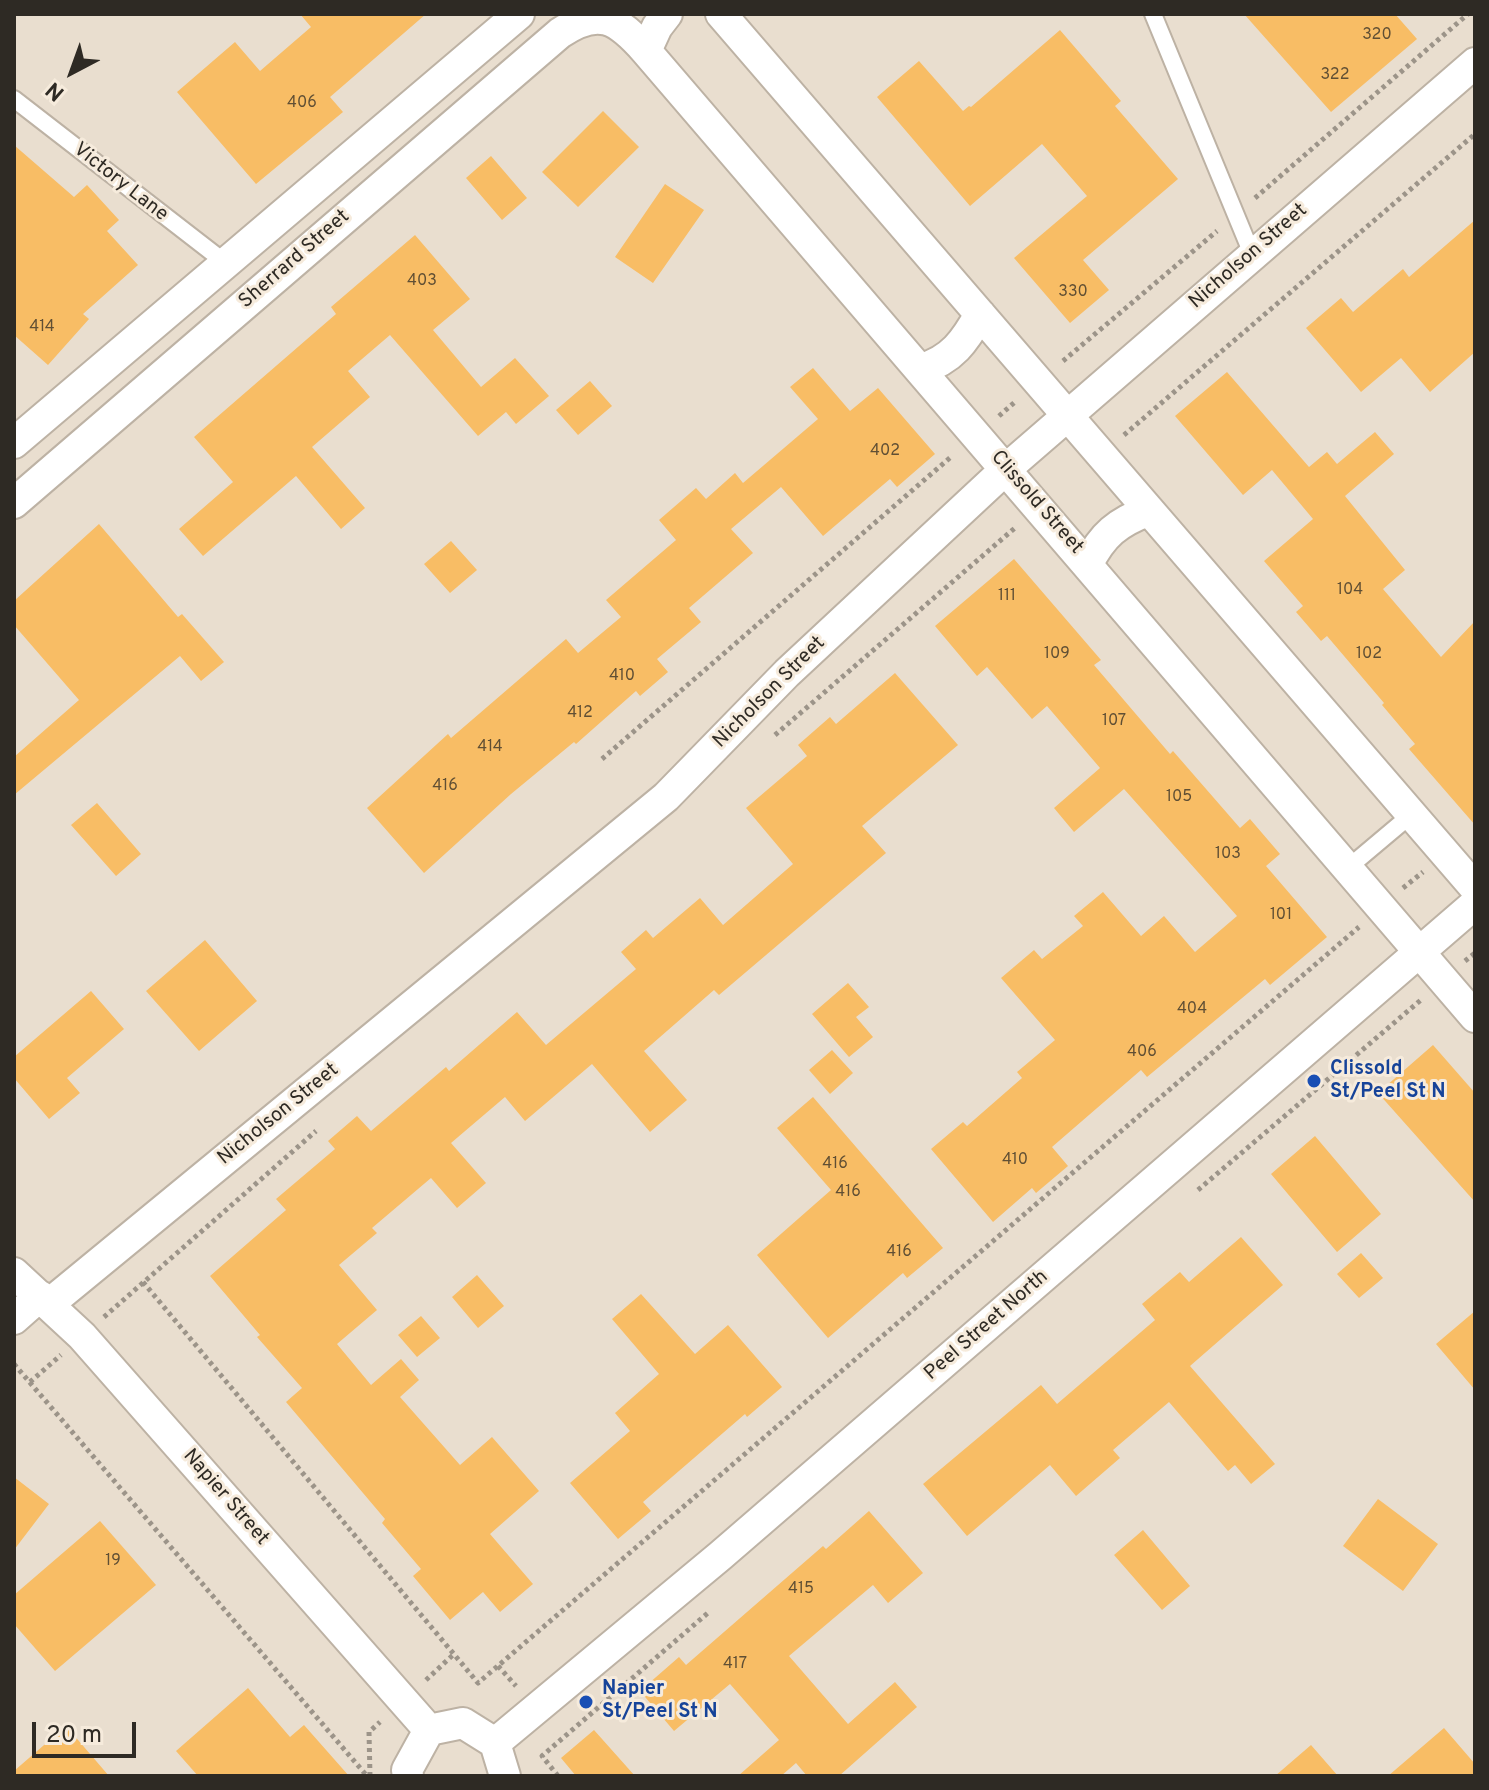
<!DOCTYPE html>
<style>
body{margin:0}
#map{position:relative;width:1489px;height:1790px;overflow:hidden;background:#e9decf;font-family:Overpass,sans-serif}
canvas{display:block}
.frame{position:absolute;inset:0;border:16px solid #2e2a24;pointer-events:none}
.north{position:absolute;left:32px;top:32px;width:80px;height:80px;-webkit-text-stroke:6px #f6ebdc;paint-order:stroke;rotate:221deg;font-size:22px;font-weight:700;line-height:32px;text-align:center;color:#2e2a24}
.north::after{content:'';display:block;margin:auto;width:28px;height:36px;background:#2e2a24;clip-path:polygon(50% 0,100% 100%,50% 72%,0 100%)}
.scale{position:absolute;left:32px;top:1722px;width:104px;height:36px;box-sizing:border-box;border:4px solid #2e2a24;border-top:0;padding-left:10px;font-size:24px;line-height:28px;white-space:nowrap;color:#2e2a24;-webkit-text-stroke:6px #f6ebdc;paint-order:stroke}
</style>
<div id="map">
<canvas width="1489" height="1790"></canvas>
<div class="frame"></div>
<div class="north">N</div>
<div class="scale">20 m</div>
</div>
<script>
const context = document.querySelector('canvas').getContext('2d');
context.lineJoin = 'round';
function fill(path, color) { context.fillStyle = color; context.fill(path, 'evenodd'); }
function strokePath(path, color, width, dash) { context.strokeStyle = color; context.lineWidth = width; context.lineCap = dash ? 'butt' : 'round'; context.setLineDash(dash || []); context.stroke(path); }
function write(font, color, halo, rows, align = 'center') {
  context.font = font + ' Overpass,sans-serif'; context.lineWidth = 6; context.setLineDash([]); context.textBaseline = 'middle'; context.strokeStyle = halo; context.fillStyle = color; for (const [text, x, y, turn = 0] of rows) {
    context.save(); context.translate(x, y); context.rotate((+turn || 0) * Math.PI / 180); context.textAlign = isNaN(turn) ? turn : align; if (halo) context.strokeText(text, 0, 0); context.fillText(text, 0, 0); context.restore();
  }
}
const building = new Path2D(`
 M300 14H426L330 97 343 112 256 184 177 92 235 42 260 71 311 27Z
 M1244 14H1395L1417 39 1331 112Z
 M1060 30 1121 101 1115 106 1178 179 1083 260 1109 290 1070 323 1014 258 1087 196 1042 144 970 206 877 97 919 61 963 111 969 106 971 107Z
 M603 111 639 147 578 207 542 172Z
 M14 145 74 197 87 185 119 220 107 231 138 265 83 314 89 319 48 365 14 335Z
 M491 156 527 198 502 220 466 178Z
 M665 184 704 210 653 283 615 257Z
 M1475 220V352L1430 392 1401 358 1361 392 1306 328 1341 298 1353 312 1403 269 1409 277Z
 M415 235 470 299 433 330 481 387 515 358 549 396 516 424 506 412 478 436 390 335 348 371 370 397 312 447 365 508 341 529 296 476 203 556 179 529 233 482 194 437 336 314 331 307Z
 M813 368 850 411 878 388 935 454 897 487 890 479 823 536 781 487 731 529 753 553 689 608 701 622 657 659 668 672 640 696 636 691 576 744 574 742 511 794 424 873 367 808 448 734 451 738 566 639 578 653 621 617 606 600 676 540 659 520 696 488 706 499 735 473 743 483 818 419 790 387Z
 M1227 372 1309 467 1327 452 1337 464 1375 432 1394 454 1345 496 1405 570 1383 589 1441 657 1475 621V825L1409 749 1415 744 1382 705 1384 703 1327 636 1321 641 1296 612 1303 606 1264 561 1313 519 1272 470 1243 495 1175 416Z
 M590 381 612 406 578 435 556 410Z
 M99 524 178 617 182 614 224 662 201 681 180 656 14 795V757L79 700 14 625V601Z
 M451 541 477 570 450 593 424 564Z
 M1014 559 1101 660 1094 665 1170 754 1173 751 1240 828 1250 819 1280 854 1266 866 1327 937 1270 985 1265 979 1147 1077 1141 1070 1052 1147 1068 1166 1036 1193 1032 1188 993 1222 931 1149 963 1122 967 1126 1022 1078 1017 1072 1055 1040 1001 978 1034 950 1042 959 1083 926 1074 916 1103 892 1141 936 1164 916 1195 952 1237 916 1124 789 1074 832 1054 808 1100 768 1047 706 1032 719 987 667 977 676 935 626Z
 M895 673 958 745 862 826 886 853 719 995 714 990 644 1051 687 1100 650 1132 592 1064 525 1121 505 1097 451 1143 486 1183 457 1208 431 1178 372 1228 377 1233 339 1265 377 1310 337 1344 371 1385 401 1359 419 1380 400 1397 460 1465 492 1437 539 1491 490 1534 533 1584 500 1612 483 1592 450 1620 413 1576 421 1569 382 1523 385 1519 286 1402 302 1388 257 1337 260 1335 210 1276 286 1210 276 1199 335 1149 328 1141 357 1116 371 1131 446 1067 449 1071 517 1012 546 1045 636 969 621 952 646 930 653 938 700 898 723 925 793 864 746 808 807 756 798 745 830 717 836 724Z
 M97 803 141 854 116 876 71 825Z
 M205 940 257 1001 199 1051 146 991Z
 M848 983 869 1007 856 1017 873 1037 849 1057 812 1014Z
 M91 991 124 1029 67 1078 80 1093 49 1119 14 1078V1057Z
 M1433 1045 1475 1093V1202L1378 1093Z
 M832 1050 853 1073 830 1094 809 1070Z
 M813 1097 943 1248 907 1278 903 1273 828 1338 757 1255 831 1190 777 1128Z
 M1315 1136 1381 1214 1337 1252 1271 1174Z
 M1241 1237 1283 1285 1190 1366 1275 1464 1251 1484 1235 1465 1228 1471 1169 1402 1113 1450 1120 1458 1076 1496 1050 1465 967 1536 923 1484 1041 1385 1057 1404 1155 1320 1142 1304 1180 1272 1189 1282Z
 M1361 1253 1383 1278 1359 1298 1337 1274Z
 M477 1275 504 1306 478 1328 452 1297Z
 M641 1294 695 1354 728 1325 782 1387 747 1417 745 1414 643 1502 651 1511 618 1539 570 1483 630 1431 615 1413 659 1374 612 1319Z
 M1475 1311V1390L1436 1344Z
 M421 1316 440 1338 417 1357 398 1335Z
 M14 1477 49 1504 14 1550Z
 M1378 1499 1438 1544 1403 1591 1343 1546Z
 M869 1511 923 1573 888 1603 873 1585 789 1656 848 1724 895 1682 917 1707 839 1776H807L796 1763 781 1776H738L779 1740 730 1684 674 1731 640 1691 679 1657 686 1665 823 1546 826 1549Z
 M100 1521 156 1585 55 1671 14 1624V1595Z
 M1143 1530 1190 1586 1162 1610 1114 1555Z
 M248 1688 290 1737 304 1725 349 1776H198L176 1751Z
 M66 1726 109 1776H14V1771Z
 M1444 1728 1475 1764V1776H1388Z
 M594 1730 635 1776H576L561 1758Z
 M1311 1745 1338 1776H1275Z`);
const path = new Path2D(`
 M1255 198 1468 14
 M1063 361 1217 231
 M999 416 1016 401
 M1124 435 1475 134
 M775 735 1016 527
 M602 759 952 456
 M1403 888 1423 872
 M1465 961 1475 953
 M1198 1190 1422 999
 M143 1282 478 1683 1359 927
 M104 1317 316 1131
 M14 1364 367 1776
 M30 1382 61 1355
 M498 1666 516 1686
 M426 1680 454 1654
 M370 1776 369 1732 380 1722
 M558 1776 542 1756 709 1612`);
const lane = new Path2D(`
 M1153 14 1252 254
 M14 99 227 264
 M1349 867 1412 814`);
const street = new Path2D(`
 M721 14 1475 888
 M646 51 657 27 667 14
 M921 369C952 360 965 341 980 314
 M14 443 519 14
 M14 503 560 33C599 7 617 18 646 51L1475 1017
 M1088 564C1102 535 1118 522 1148 511
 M14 1273 82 1336 429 1730
 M49 1304 666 797 787 673 1006 469 1475 63
 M14 1319 40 1296
 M495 1743 720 1556 1475 904
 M408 1776 407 1770 429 1730 463 1723 495 1743 505 1776`);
const markers = [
 [1314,1081,8,"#1a4fb4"],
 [586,1702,8,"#1a4fb4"]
];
const numberNames = [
 ["320",1377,36],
 ["322",1335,76],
 ["406",302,104],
 ["403",422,282],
 ["330",1073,293],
 ["414",42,328],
 ["402",885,452],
 ["104",1350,591],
 ["111",1007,597],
 ["109",1057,655],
 ["102",1369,655],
 ["410",622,677],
 ["412",580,714],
 ["107",1114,722],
 ["414",490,748],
 ["416",445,787],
 ["105",1179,798],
 ["103",1228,855],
 ["101",1281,916],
 ["404",1192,1010],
 ["406",1142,1053],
 ["410",1015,1161],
 ["416",835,1165],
 ["416",848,1193],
 ["416",899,1253],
 ["19",113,1562],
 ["415",801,1590],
 ["417",735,1665]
];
const streetNames = [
 ["Victory Lane",120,183,38],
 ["Nicholson Street",1249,257,-41],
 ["Sherrard Street",295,260,-41],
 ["Clissold Street",1036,503,49],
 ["Nicholson Street",770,693,-45],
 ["Nicholson Street",279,1115,-39],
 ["Peel Street North",987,1326,-41],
 ["Napier Street",225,1498,49]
];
const transitNames = [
 ["Clissold",1330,1070],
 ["St/Peel St N",1330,1093],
 ["Napier",602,1690],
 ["St/Peel St N",602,1713]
];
fill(building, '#f8bd65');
strokePath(lane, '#bdb2a4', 20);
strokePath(street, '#bdb2a4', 34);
strokePath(path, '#9c9489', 5, [4, 4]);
strokePath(lane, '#fff', 16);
strokePath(street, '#fff', 30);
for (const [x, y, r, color] of markers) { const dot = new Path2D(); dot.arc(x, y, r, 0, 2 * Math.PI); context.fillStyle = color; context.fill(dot); strokePath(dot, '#f6ebdc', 3); }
write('16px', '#604f34', null, numberNames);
write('20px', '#2e2a24', '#f6ebdc', streetNames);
write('bold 20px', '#164399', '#f6ebdc', transitNames, 'left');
</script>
